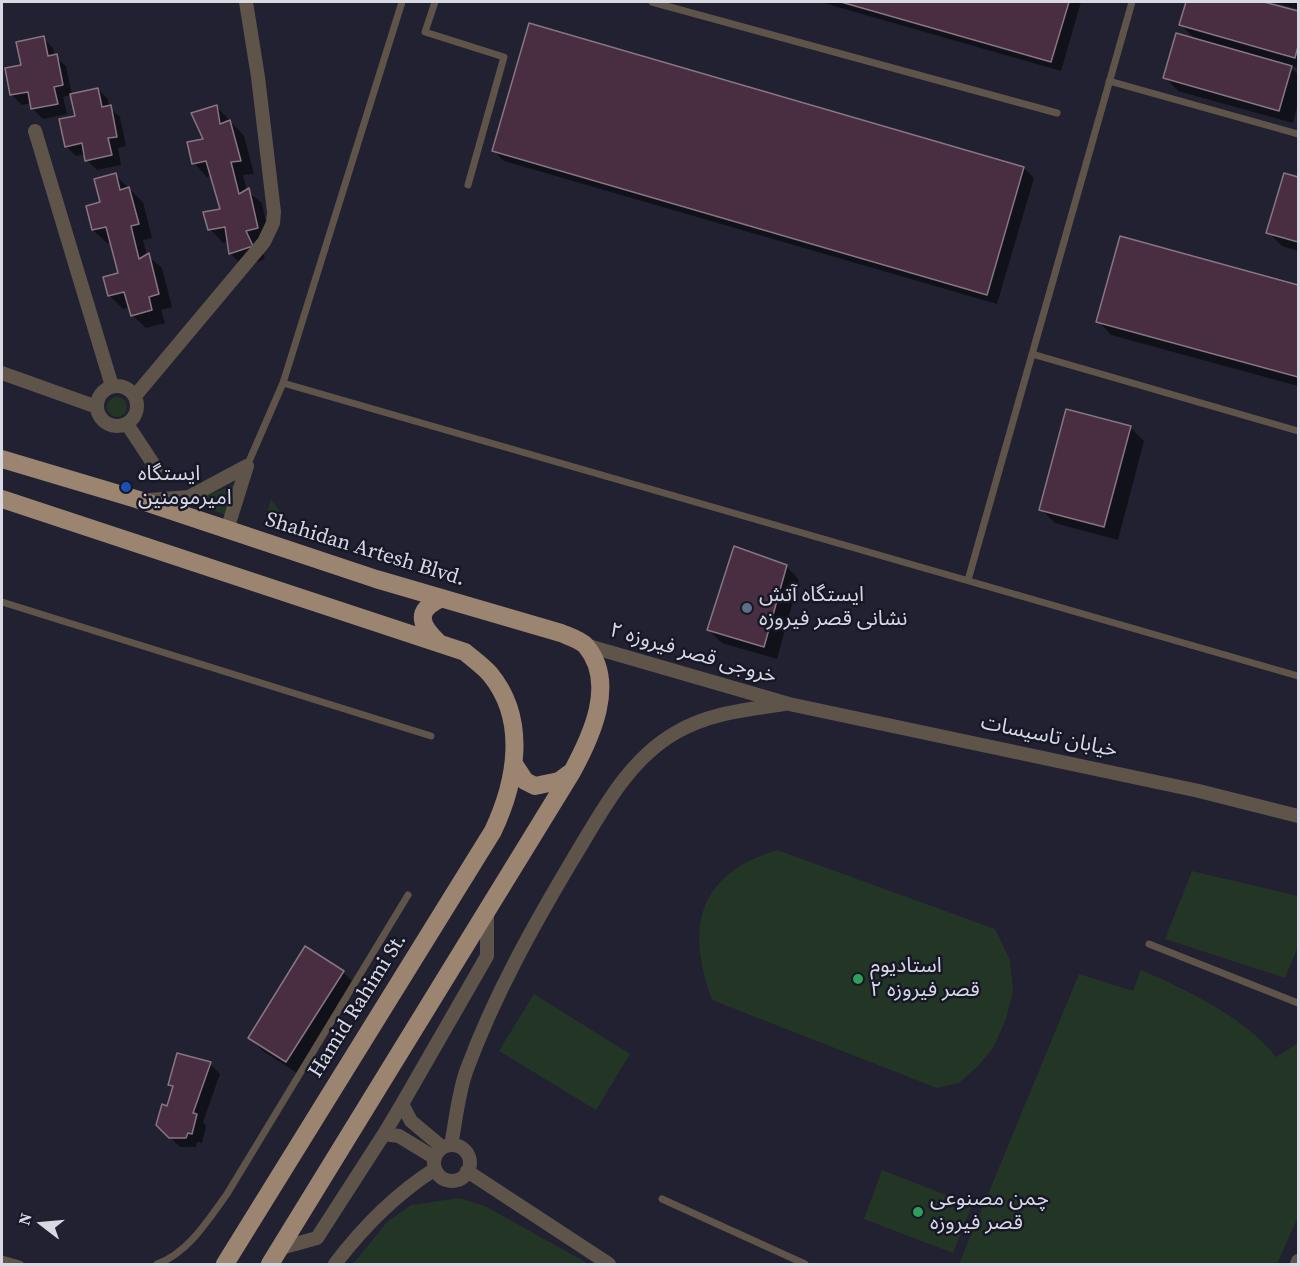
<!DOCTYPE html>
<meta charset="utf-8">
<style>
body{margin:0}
#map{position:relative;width:1300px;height:1266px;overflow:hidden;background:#212131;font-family:"Source Serif 4",serif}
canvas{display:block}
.frame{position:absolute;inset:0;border:3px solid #d8d9e3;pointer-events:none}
.north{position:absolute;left:12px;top:1194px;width:60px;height:60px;-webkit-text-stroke:4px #171827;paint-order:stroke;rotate:286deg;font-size:16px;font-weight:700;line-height:24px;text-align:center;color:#d8d9e3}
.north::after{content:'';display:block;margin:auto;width:21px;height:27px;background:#d8d9e3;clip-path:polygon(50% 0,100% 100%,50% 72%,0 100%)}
</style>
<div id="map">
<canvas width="1300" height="1266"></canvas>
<div class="frame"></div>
<div class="north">N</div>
</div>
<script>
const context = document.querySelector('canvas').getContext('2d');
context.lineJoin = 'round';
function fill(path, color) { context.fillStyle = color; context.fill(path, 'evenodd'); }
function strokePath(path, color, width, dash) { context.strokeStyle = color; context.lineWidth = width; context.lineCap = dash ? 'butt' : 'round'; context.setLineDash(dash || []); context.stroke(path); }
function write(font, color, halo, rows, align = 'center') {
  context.font = font + ' "Source Serif 4","Noto Sans Arabic",serif'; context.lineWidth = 5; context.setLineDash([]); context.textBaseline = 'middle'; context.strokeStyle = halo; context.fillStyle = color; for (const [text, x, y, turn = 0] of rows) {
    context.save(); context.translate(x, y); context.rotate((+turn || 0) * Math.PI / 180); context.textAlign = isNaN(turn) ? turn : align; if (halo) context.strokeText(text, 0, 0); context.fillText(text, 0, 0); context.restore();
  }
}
const green = new Path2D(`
 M107 407a10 10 0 1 1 20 0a10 10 0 1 1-20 0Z
 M238 483 228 516 190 502Z
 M271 499 297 536 263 527Z
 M777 850 995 929 1010 960 1013 991 1006 1019 993 1048 978 1066 959 1083 937 1088 712 1000C686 926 697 875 777 850Z
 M1192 871 1298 896V947L1285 978 1165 939Z
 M1141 970C1185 989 1246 1018 1276 1057L1298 1043V1217L1277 1264H959L1079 974 1133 991Z
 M534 994 630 1054 596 1110 499 1051Z
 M882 1170 972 1205 953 1253 864 1219Z
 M459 1198 485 1206 589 1264H353L387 1222 411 1205Z`);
const shadow = new Path2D(`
 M820 2H1081L1061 71Z
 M1187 2H1259L1298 13V68L1289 65 1298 75V103L1293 123 1178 91 1165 77 1197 41 1181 25Z
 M1272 2H1298V9Z
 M43 38 53 48 55 56 66 66 72 95 98 89 108 99 109 107 120 117 126 146 118 148 121 165 97 170 87 160 86 154 76 156 66 146 77 117 72 95 63 97 67 114 43 119 33 109 31 103 22 105 12 95 22 66Z
 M217 107 244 136 254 174 243 175 247 191 262 203 270 242 259 244 265 259 244 267 230 253 228 242 223 243 210 229 221 210 212 176 207 177 194 163Z
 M494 151 1024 168 1034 178 997 304 504 161Z
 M115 175 143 202 152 238 143 240 147 255 162 268 172 307 161 310 165 323 146 328 132 315 130 307 123 309 109 295 120 274 112 242 107 243 93 230Z
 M1285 175 1298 179V251L1282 246 1268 232Z
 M1121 238 1298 287V386L1111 335 1098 321Z
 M1067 411 1131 428 1144 441 1118 540 1055 523 1041 509Z
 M786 566 799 580 777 659 722 643 709 630Z
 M343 972 356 985 300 1075 263 1051 250 1038Z
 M210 1064 220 1074 203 1122 206 1126 202 1143 197 1142 196 1147H180L158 1125 169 1107 174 1089 169 1084Z`);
const building = new Path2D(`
 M841 2H1069L1051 62Z
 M1186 2H1264L1298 11V46L1295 58 1179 25Z
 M529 23 1024 167 987 295 492 151Z
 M1176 33 1292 66 1279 111 1163 78Z
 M44 36 48 56 57 54 63 85 54 87 58 104 31 109 28 92 10 95 5 68 21 65 16 42Z
 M98 88 102 107 111 105 117 137 108 138 112 155 85 161 82 143 65 147 59 119 75 116 70 94Z
 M217 105 220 124 230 120 241 161 231 162 239 194 249 188 258 228 246 231 253 246 229 254 225 227 208 230 203 212 220 209 206 161 192 164 187 142 203 139 191 113Z
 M116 173 120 190 129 187 139 224 131 226 139 259 149 253 159 294 149 297 152 310 131 316 124 292 108 296 103 277 118 273 106 227 92 230 86 206 100 202 94 179Z
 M1284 173 1298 177V242L1266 233Z
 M1120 236 1298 285V377L1096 322Z
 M1066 409 1131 426 1104 527 1039 510Z
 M734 546 787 565 764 647 707 630Z
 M305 946 344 971 286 1062 248 1038Z
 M177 1053 211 1062 193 1113 197 1114 192 1134 188 1133 186 1138H169L156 1125 162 1104 167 1106 173 1086 168 1085Z`);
const lane = new Path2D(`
 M435 2 425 32 504 57 468 185
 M652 2 1057 113
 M1109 81 1298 134
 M1032 354 1298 431
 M283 383 1298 676
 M247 466 283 383 402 2
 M968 580 1132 2
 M2 602 431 736
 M1149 944 1298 1003
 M662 1199 805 1264
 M2 1259 20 1264
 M157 1264C188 1253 208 1220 227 1194L408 895`);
const street = new Path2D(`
 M35 131 112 386
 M2 373 97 407
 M97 406a20 20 0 1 1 40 0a20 20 0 1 1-40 0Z
 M135 396 264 242 273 223 274 212 258 77 246 2
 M127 424 156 468
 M149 500 189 497 247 466
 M227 530 247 466
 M585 645 789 704 1199 791 1298 816
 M384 1134 402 1104
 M451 1145C456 1120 458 1093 467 1069 494 996 533 926 573 859 601 813 627 761 675 733 709 713 745 710 784 704
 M434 1163a18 18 0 1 1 36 0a18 18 0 1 1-36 0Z
 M442 1147 411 1121 402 1104 487 956V912
 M467 1171 609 1264
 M281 1248 317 1238 384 1134 399 1136 435 1158
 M335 1264C363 1227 396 1194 435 1169
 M1297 1264 1298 1261`);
const primary = new Path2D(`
 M2 459 136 499 376 579 561 633C568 636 581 640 586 646 617 683 591 737 572 772L270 1264
 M2 499 465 652C473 659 483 666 490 674 528 720 516 782 493 831L225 1264
 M438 642C419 624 415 610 442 598
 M514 764 525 781 535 786 559 781 570 773`);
const markers = [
 [126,487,6,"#1a4fb4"],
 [747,608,6,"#5c6f8a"],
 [858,979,6,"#2e9e5b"],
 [918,1212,6,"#2e9e5b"]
];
const poiNames = [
 ["ایستگاه",138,475],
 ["امیرمومنین",138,499],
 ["ایستگاه آتش",759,596],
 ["نشانی قصر فیروزه",759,620],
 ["استادیوم",870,967],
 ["قصر فیروزه ۲",870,991],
 ["چمن مصنوعی",930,1200],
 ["قصر فیروزه",930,1224]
];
const streetNames = [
 ["Shahidan Artesh Blvd.",365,550,17],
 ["خروجی قصر فیروزه ۲",693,654,16],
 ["خیابان تاسیسات",1049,737,12],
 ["Hamid Rahimi St.",358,1006,-58]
];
fill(green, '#233626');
fill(shadow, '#0007');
fill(building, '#482e40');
strokePath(building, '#877582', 1.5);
strokePath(lane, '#5f544a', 7);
strokePath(street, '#5f544a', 14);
strokePath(primary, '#9b8470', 18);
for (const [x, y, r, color] of markers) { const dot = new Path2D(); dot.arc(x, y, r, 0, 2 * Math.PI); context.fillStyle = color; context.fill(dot); strokePath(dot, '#171827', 2); }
write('21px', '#d8d9e3', '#171827', poiNames, 'left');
write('21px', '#d8d9e3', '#171827', streetNames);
</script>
